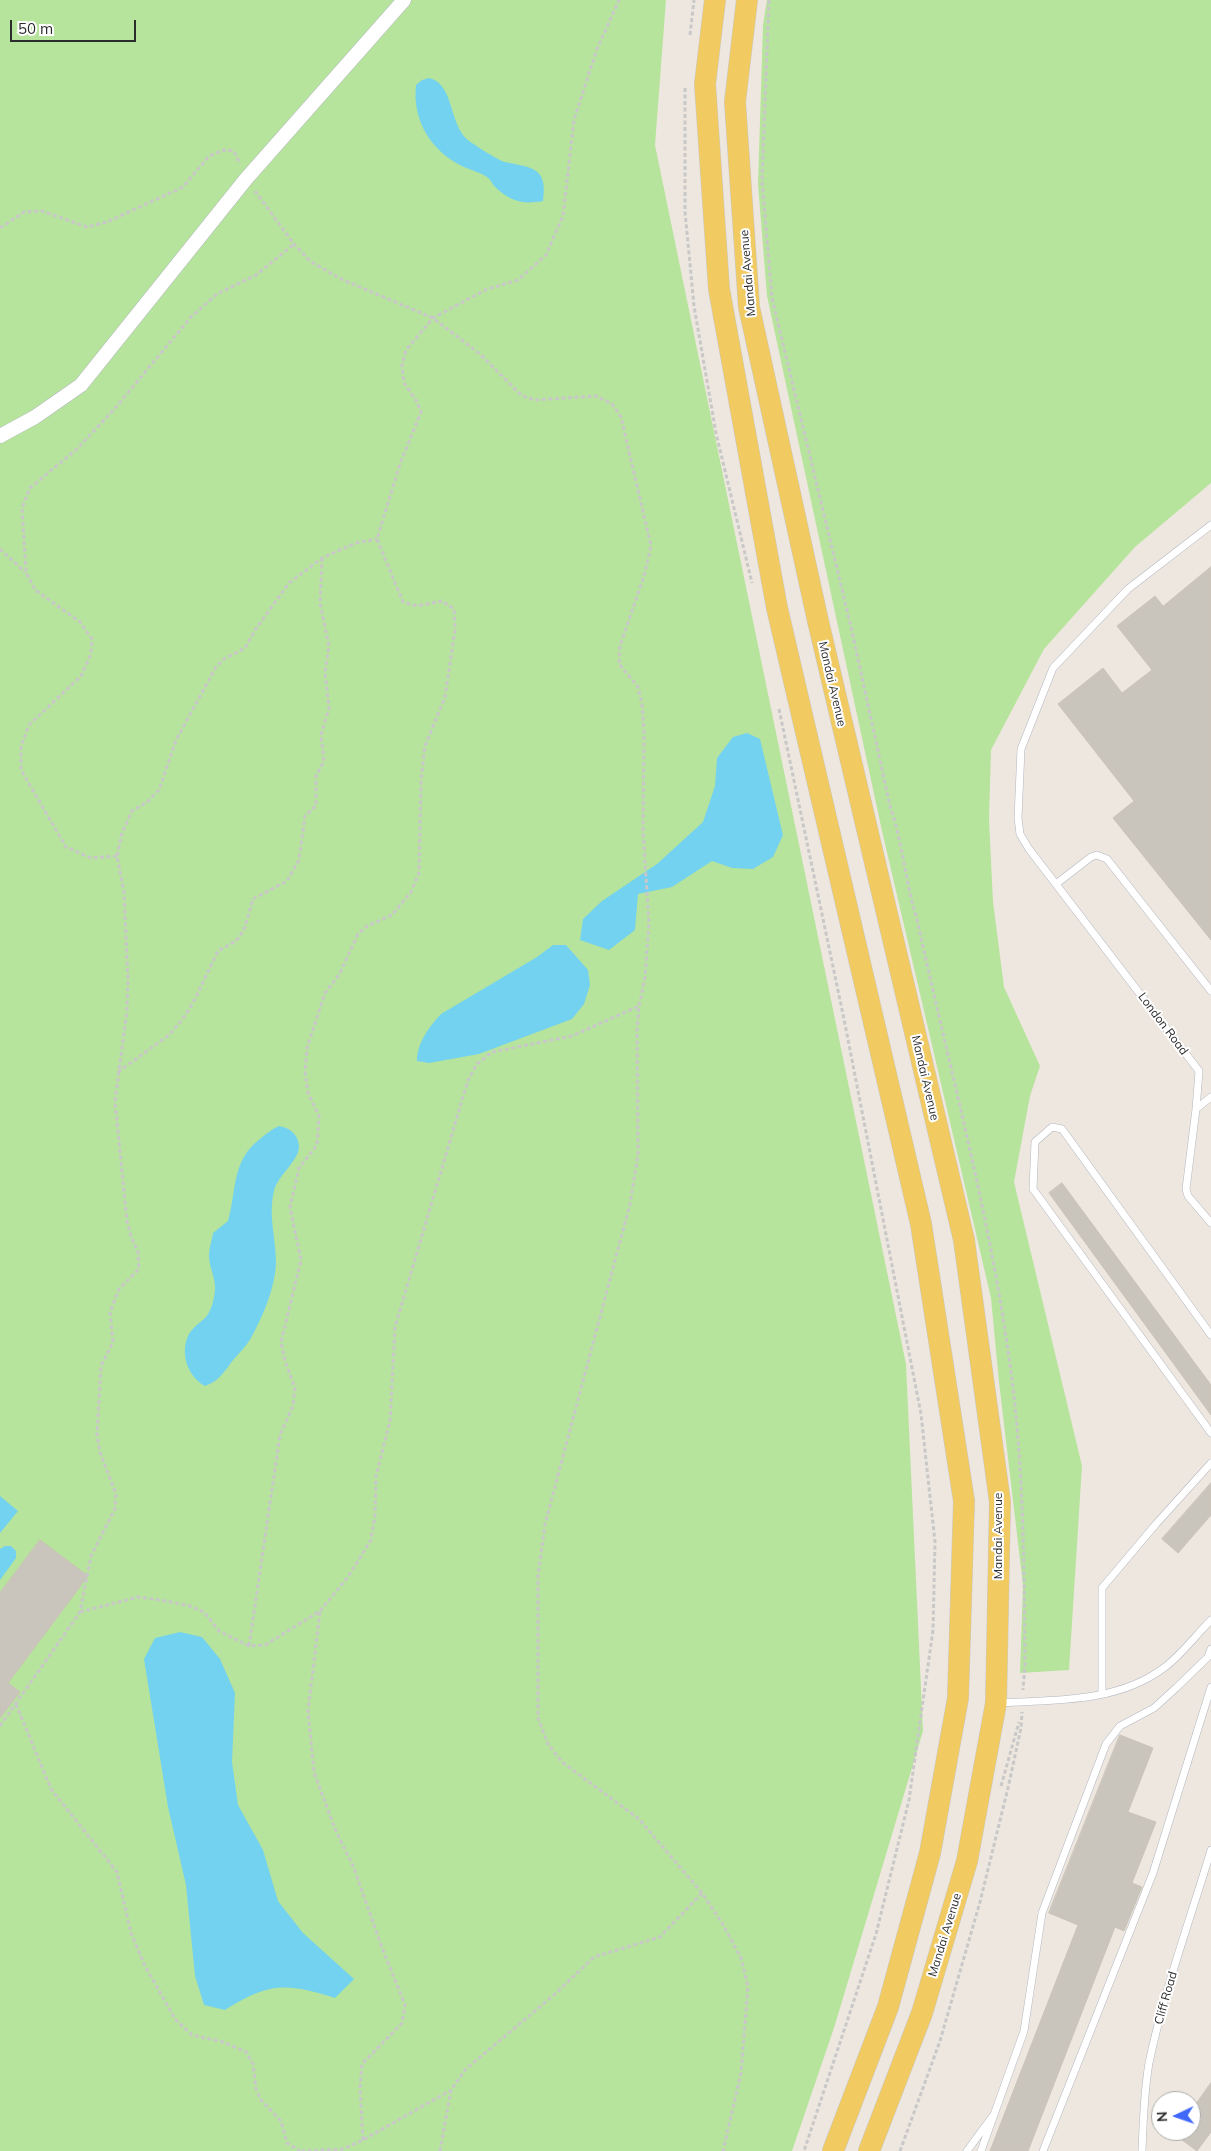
<!DOCTYPE html>
<style>
body{margin:0}
#map{position:relative;width:1211px;height:2151px;overflow:hidden;background:#eee7df;font-family:Mulish,sans-serif}
canvas{display:block}
.north{position:absolute;left:1151px;top:2091px;width:50px;height:50px;box-sizing:border-box;background:#fff;border:1px solid #ababab;border-radius:50%;rotate:267deg;font-size:14px;font-weight:700;line-height:20px;text-align:center;color:#2c2c2c}
.north::after{content:'';display:block;margin:auto;width:18px;height:22px;background:#4069fa;clip-path:polygon(50% 0,100% 100%,50% 72%,0 100%)}
.scale{position:absolute;left:10px;top:20px;width:126px;height:22px;box-sizing:border-box;border:2px solid #2c2c2c;border-top:0;padding-left:6px;font-size:15px;line-height:18px;white-space:nowrap;color:#2c2c2c;-webkit-text-stroke:4px #fff;paint-order:stroke}
</style>
<div id="map">
<canvas width="1211" height="2151"></canvas>
<div class="north">N</div>
<div class="scale">50 m</div>
</div>
<script>
const context = document.querySelector('canvas').getContext('2d');
context.lineJoin = 'round';
function fill(path, color) { context.fillStyle = color; context.fill(path, 'evenodd'); }
function strokePath(path, color, width, dash) { context.strokeStyle = color; context.lineWidth = width; context.lineCap = dash ? 'butt' : 'round'; context.setLineDash(dash || []); context.stroke(path); }
function write(font, color, halo, rows, align = 'center') {
  context.font = font + ' Mulish,sans-serif'; context.lineWidth = 4; context.setLineDash([]); context.textBaseline = 'middle'; context.strokeStyle = halo; context.fillStyle = color; for (const [text, x, y, turn = 0] of rows) {
    context.save(); context.translate(x, y); context.rotate((+turn || 0) * Math.PI / 180); context.textAlign = isNaN(turn) ? turn : align; if (halo) context.strokeText(text, 0, 0); context.fillText(text, 0, 0); context.restore();
  }
}
const green = new Path2D(`
 M0 0H666L655 145 906 1364 923 1731 834 2028 792 2151H0Z
 M767 0H1211V483L1135 547 1044 649 991 750 989 819 993 902 1004 987 1040 1066 1030 1096 1014 1182 1082 1466 1069 1670 1020 1673 1023 1585 999 1382 991 1298 882 831 767 296 758 184 763 25Z`);
const water = new Path2D(`
 M429 78C455 84 448 125 469 141 475 145 499 161 505 162 532 168 548 167 543 201 522 205 510 201 494 186 492 183 490 179 487 177 480 172 470 170 462 166 431 151 412 120 416 85L422 80Z
 M747 733 760 739 783 835 773 857 753 869 732 868 712 861 672 887 638 894 635 930 609 950 580 940 583 919 602 901 657 864 703 822 715 786 717 758 733 737Z
 M553 945H566L588 970 590 985 584 1004 572 1019 479 1054 429 1063 417 1061C417 1043 429 1027 441 1014L537 957Z
 M279 1126C290 1128 298 1134 299 1146 300 1160 277 1176 274 1191 268 1215 276 1238 276 1263 275 1288 263 1316 251 1338 246 1346 240 1352 234 1359 225 1370 220 1381 205 1386 188 1377 180 1354 188 1336 192 1328 198 1324 204 1319 211 1313 214 1300 215 1290 216 1279 209 1267 209 1256 209 1248 212 1240 213 1233L228 1221C237 1190 231 1161 260 1139 266 1134 272 1129 279 1126Z
 M0 1496 18 1511 0 1533Z
 M5 1546H11L16 1551V1558L0 1580V1549Z
 M180 1632 202 1637 220 1659 235 1693 232 1762 238 1805 263 1850 278 1901 303 1933 354 1979 335 1998C286 1983 270 1982 225 2010L204 2005 195 1976 186 1885 168 1807 144 1659 155 1638Z`);
const building = new Path2D(`
 M1211 567V940L1113 818 1134 801 1058 704 1103 668 1122 693 1152 670 1117 626 1155 596 1163 606Z
 M1062 1183 1211 1385V1415L1049 1193Z
 M1211 1483V1515L1178 1553 1162 1539Z
 M40 1540 88 1576 8 1683 20 1692 0 1718V1593Z
 M1120 1735 1153 1748 1128 1812 1156 1822 1132 1883 1142 1887 1124 1931 1115 1927 1028 2151H990L1078 1925 1049 1913Z
 M1211 2083V2132L1197 2151 1170 2131H1191V2111Z`);
const path = new Path2D(`
 M769 0 762 180 772 298 851 627 890 806C903 843 905 882 917 919 949 1067 990 1215 1010 1365 1024 1464 1024 1565 1025 1665L1023 1690
 M690 35 694 0
 M685 88V212L694 306 716 433 752 583
 M255 191 294 244 310 261 341 279 433 318 480 354 521 395 534 400 596 396 612 404 621 417 651 546 644 576 620 646 619 664 638 687 642 704 644 731 643 831 649 923 645 978 639 1006 637 1031 638 1155 630 1204 545 1524 538 1576V1718L548 1744 562 1762 639 1819 702 1893 722 1923 741 1958 748 1987 741 2073 723 2151
 M0 228 24 212 42 211 87 227 107 222 183 187 209 156 224 150 234 151 240 164
 M0 549 25 572
 M779 709 844 1019 921 1414 935 1542 933 1630 909 1800 876 1934 804 2151
 M117 856 91 858 66 847 21 770V746L29 725 81 676 91 654 92 639 80 622 35 590 26 572 22 508 30 488 78 448 117 406 191 317 217 294 256 275 294 244
 M118 1072 169 1035 182 1020 193 1003 218 951 236 941 244 930 253 899 287 881 299 860 305 816 316 806V776L324 761 321 735 329 708 325 672 329 646 320 603 322 558
 M80 1612 138 1597 166 1601 190 1606 204 1612 219 1631 249 1646 265 1645 320 1611 348 1577 371 1540 375 1515 376 1476 390 1421 395 1327 468 1080 477 1064 492 1052 572 1036 639 1006
 M320 1612 308 1711 314 1772 335 1829 354 1868 381 1945 405 2005 402 2023 362 2064 360 2088 363 2140
 M249 1646 280 1435 293 1406 295 1388 285 1361 281 1342 301 1260 290 1207 299 1168 317 1145 319 1116 308 1093 305 1072 307 1048 325 993 339 975 358 934 367 926 392 915 411 892 419 873 421 781 425 746 445 697 455 630 454 609 442 601 417 606 403 602 377 539 400 464 421 412 416 400 404 383 402 366 406 350 433 318 487 289 518 280 546 255 563 216 574 120 597 49 619 0
 M16 1704 51 1789 117 1872 131 1933 144 1964 175 2019 192 2035 223 2042 246 2052 253 2064 256 2089 261 2100 281 2121 287 2143 300 2151
 M0 1726 80 1612 91 1556 115 1509 116 1494 100 1452 97 1435 101 1366 113 1342 110 1312 119 1289 139 1269 138 1252 131 1237 127 1221 115 1102 127 1010 128 979 124 892 117 856 122 833 132 811 147 802 159 790 176 740 216 667 224 659 245 648 255 630 289 583 322 558 356 543 377 539
 M1001 1786 1019 1722
 M301 2151 343 2149 363 2140 451 2090
 M440 2151 451 2090 466 2069 555 1994 594 1957 660 1937 702 1893
 M900 2151 940 2041 980 1902 1008 1788 1021 1728 1022 1712`);
const service = new Path2D(`
 M1211 525 1128 589 1053 668 1021 749 1018 818 1020 834 1029 849 1199 1071 1196 1109 1186 1189 1188 1196 1211 1223
 M1056 884 1091 857 1097 855 1107 859 1211 991
 M1196 1109 1211 1097
 M1211 1335 1062 1129 1052 1127 1035 1142 1033 1189 1211 1433
 M1102 1694V1588L1156 1524 1211 1463
 M998 1703C1054 1700 1118 1703 1165 1667 1182 1654 1196 1635 1211 1620
 M967 2151 992 2117
 M981 2151 1024 2031 1042 1913 1106 1744 1120 1726 1154 1708 1176 1688 1208 1657 1211 1649
 M1043 2151 1153 1873 1211 1687
 M1142 2151C1143 2122 1144 2092 1149 2063 1164 1991 1190 1920 1211 1850`);
const minor = new Path2D(`
 M0 436 35 417 81 385 246 179 404 0`);
const primary = new Path2D(`
 M715 0 705 84 719 289 777 608 921 1224 964 1501 958 1698 930 1853 888 2007 833 2151
 M747 0 735 102 749 307 818 621 964 1240 1000 1502 996 1703 967 1861 922 2013 869 2151`);
const streetNames = [
 ["Mandai Avenue",748,273,-95],
 ["Mandai Avenue",832,684,77],
 ["London Road",1163,1024,53],
 ["Mandai Avenue",925,1078,77],
 ["Mandai Avenue",998,1536,-90],
 ["Mandai Avenue",945,1935,-73],
 ["Cliff Road",1166,1998,-74]
];
fill(green, '#b7e49c');
fill(water, '#73d2ef');
fill(building, '#c9c5bd');
strokePath(building, '#cac3b8', 1);
strokePath(service, '#b2b6c0', 8);
strokePath(minor, '#b2b6c0', 15);
strokePath(primary, '#c8c8c8', 22);
strokePath(path, '#c8c8c8', 3, [4, 2.5]);
strokePath(service, '#fff', 7);
strokePath(minor, '#fff', 14);
strokePath(primary, '#f1cb61', 21);
write('12px', '#2c2c2c', '#fff', streetNames);
</script>
